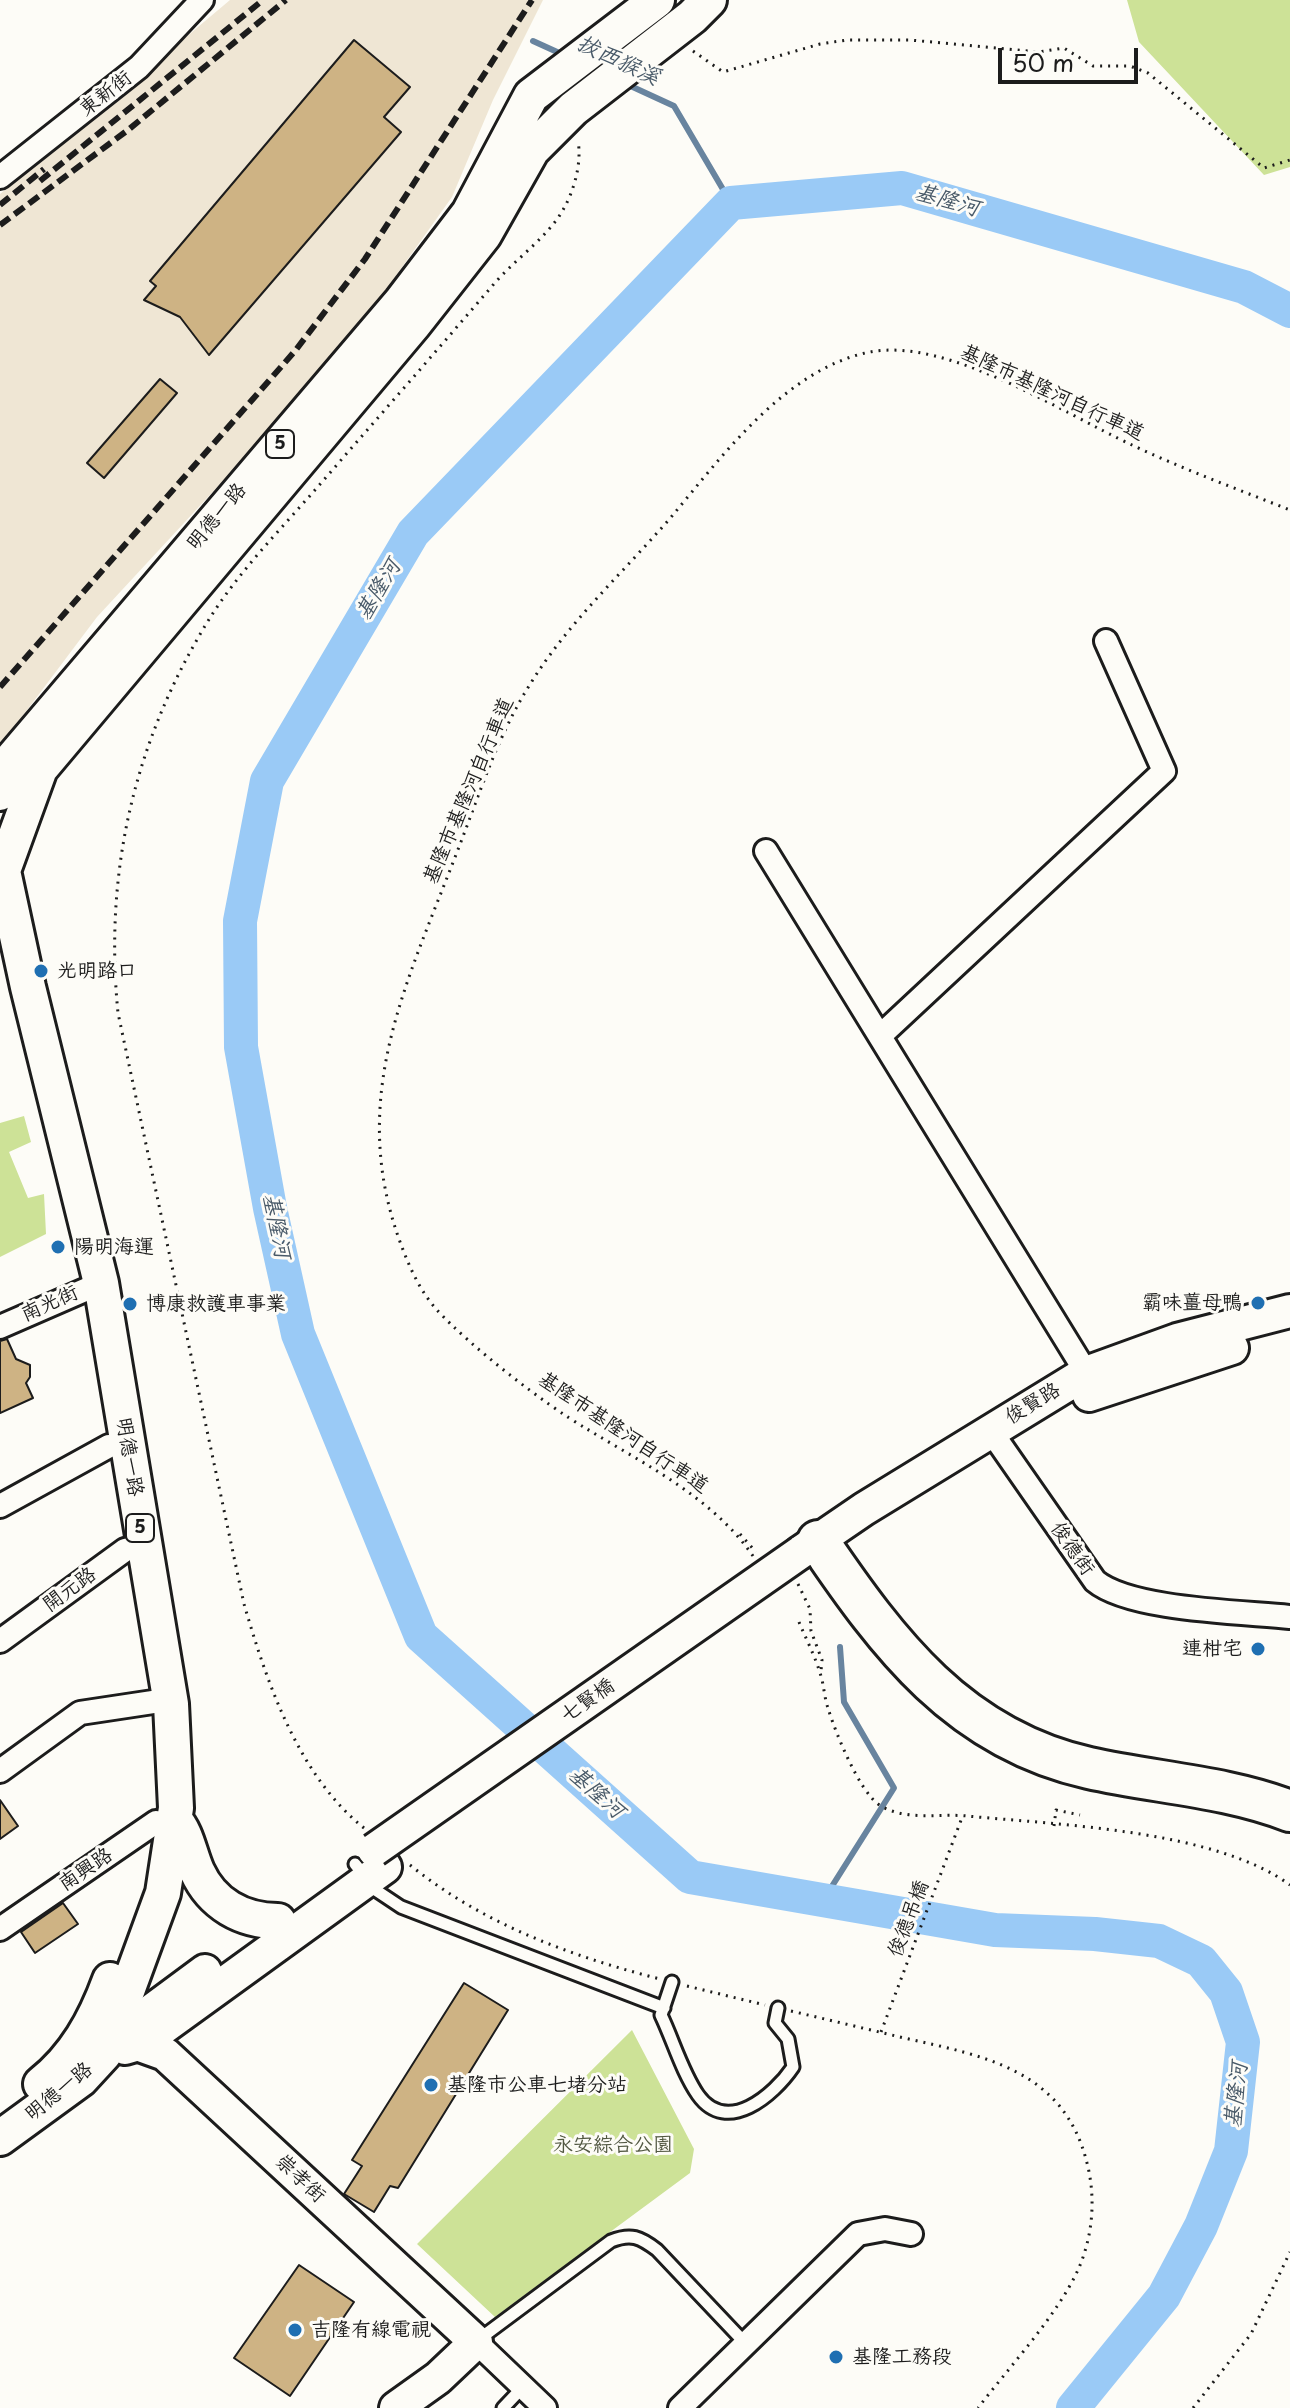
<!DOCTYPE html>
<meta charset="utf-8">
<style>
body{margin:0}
#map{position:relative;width:1290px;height:2408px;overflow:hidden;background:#fdfcf7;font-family:"Playpen Sans",sans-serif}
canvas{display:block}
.scale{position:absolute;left:998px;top:48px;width:140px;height:36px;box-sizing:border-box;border:4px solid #1c1c1c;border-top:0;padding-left:10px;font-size:24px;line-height:28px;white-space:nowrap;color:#1c1c1c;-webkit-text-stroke:6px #fdfcf7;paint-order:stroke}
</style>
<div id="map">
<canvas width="1290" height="2408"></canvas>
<div class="scale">50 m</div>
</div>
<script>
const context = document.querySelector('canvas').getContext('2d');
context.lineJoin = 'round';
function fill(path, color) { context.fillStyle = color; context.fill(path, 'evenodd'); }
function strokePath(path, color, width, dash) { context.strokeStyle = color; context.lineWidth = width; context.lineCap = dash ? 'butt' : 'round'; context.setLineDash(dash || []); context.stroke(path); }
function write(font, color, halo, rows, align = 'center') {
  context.font = font + ' "Playpen Sans","LXGW WenKai TC",sans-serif'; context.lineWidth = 6; context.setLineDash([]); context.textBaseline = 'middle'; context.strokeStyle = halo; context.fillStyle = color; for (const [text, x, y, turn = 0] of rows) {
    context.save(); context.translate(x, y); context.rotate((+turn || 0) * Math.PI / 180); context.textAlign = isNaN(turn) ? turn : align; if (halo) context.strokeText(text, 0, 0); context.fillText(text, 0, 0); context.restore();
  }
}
const built = new Path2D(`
 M230 0H543L493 100 452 197 385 291 233 470 97 617 0 746V194Z`);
const green = new Path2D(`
 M1127 0H1290V167L1264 175 1139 42Z
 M24 1116 31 1142 9 1152 28 1198 44 1194 46 1234 0 1257V1123Z
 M632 2030 694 2149 690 2173 495 2317 417 2244Z`);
const stream = new Path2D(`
 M533 41 566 56
 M624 83 674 106 731 203
 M822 1902 894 1788 844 1702 840 1647`);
const river = new Path2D(`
 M1073 2408 1164 2296 1201 2226 1231 2151 1243 2042 1226 1992 1201 1961 1159 1941 1095 1934 995 1930 690 1877 421 1636 298 1334 270 1208 241 1047 240 921 267 781 413 533 731 203 902 188 1244 287 1290 311`);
const building = new Path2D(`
 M354 40 410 87 384 117 401 132 209 355 180 317 144 300 156 286 150 281Z
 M160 379 177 393 104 478 87 463Z
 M7 1339 16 1359 30 1365V1377L26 1383 33 1398 0 1413V1341Z
 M0 1800 18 1826 0 1839Z
 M63 1903 78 1924 35 1953 21 1932Z
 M464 1983 508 2010 398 2188 390 2186 374 2212 344 2194 362 2166 352 2160Z
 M299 2265 354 2302 290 2396 234 2358Z`);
const path = new Path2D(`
 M693 51 723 72 820 44 847 40H910L1039 52 1064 48 1093 66H1130L1148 73 1264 168 1290 160
 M740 1534 756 1552
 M753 1556C713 1498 646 1465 587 1429 544 1404 470 1346 437 1310 419 1290 408 1264 399 1239 348 1096 407 983 457 852 479 796 497 737 529 686 568 622 624 572 672 516 723 455 787 368 870 352 947 337 1061 412 1132 445 1183 469 1237 489 1290 510
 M798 1584 810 1609 811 1631 822 1660 821 1671
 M799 1622C806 1639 815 1656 820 1673 824 1684 824 1697 828 1708 835 1732 859 1790 878 1804 904 1822 939 1813 967 1816 1060 1825 1215 1830 1290 1885
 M1054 1826 1056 1810 1080 1815
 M364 1828C298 1775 267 1683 244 1604L118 1013C104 872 134 742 208 621 237 574 278 532 315 490 374 422 434 354 493 285 514 260 547 238 563 210 574 191 582 163 578 141
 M410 1865C483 1924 570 1956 660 1979
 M687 1986 765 2005
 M791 2011C829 2020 867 2029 904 2038 985 2056 1064 2070 1087 2163 1096 2198 1093 2236 1078 2270 1056 2317 1010 2366 978 2408
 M881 2032 963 1815
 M1193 2408 1251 2334 1290 2252`);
const lane = new Path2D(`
 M355 1864 377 1891 401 1907 664 2008
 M672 1982 661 2015C673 2040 682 2072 698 2095 727 2136 774 2095 793 2067L788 2039 775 2023 778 2008
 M478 2340 611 2241C631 2233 640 2237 657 2250L746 2344
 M503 2408 522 2388`);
const street = new Path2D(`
 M0 177 139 67 202 0
 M766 851 1092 1382
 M880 1036 1164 771 1106 641
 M0 1327 101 1283
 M990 1430 1095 1581C1130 1610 1241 1612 1290 1617
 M0 1506 109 1446
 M0 1641 125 1550 143 1546
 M0 1771 80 1713 153 1702
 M0 1929 156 1822
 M476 2342 545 2408
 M680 2408 858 2234 885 2229 911 2234`);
const secondary = new Path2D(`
 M0 794 40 769
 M1089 1395 1232 1348
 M801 1552 864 1509 1086 1373 1177 1340 1290 1311
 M112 2035 165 2054 476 2342 438 2378 396 2408
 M100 2037 128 2028 205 1971
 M125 2048 142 2043 385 1867`);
const primary = new Path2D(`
 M0 773 401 302 469 213 531 96 657 0
 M0 857 28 987 101 1283 171 1704 176 1808 163 1893 104 2054 81 2079 0 2138
 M4 868 40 769 414 324 484 235 532 150 573 109 692 17 709 0
 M174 1819C187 1833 189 1853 197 1871 212 1904 242 1921 278 1921
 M41 2084C75 2057 95 2021 110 1980`);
const highway = new Path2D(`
 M818 1541C888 1644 959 1739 1089 1768 1156 1783 1225 1786 1290 1811`);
const rail = new Path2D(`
 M40 181 263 0
 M0 205 44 169
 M0 225 128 130 286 0
 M0 687 295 351 365 259 532 0`);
const secondaryBridge = new Path2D(`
 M374 1850 801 1552`);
const markers = [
 [41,971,8,"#1f6fb2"],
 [58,1247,8,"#1f6fb2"],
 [1258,1303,8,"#1f6fb2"],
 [130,1304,8,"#1f6fb2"],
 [1258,1649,8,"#1f6fb2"],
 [431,2085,8,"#1f6fb2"],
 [295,2330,8,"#1f6fb2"],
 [836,2357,8,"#1f6fb2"]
];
const shields = [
 [280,444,28],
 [140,1528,28]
];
const shieldNames = [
 ["5",280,444],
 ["5",140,1528]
];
const streetNames = [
 ["東新街",106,94,-38],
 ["基隆市基隆河自行車道",1052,393,25],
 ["明德一路",217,517,-50],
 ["基隆市基隆河自行車道",469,791,-67],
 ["南光街",50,1304,-24],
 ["俊賢路",1033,1404,-31],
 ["基隆市基隆河自行車道",623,1433,34],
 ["明德一路",129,1457,81],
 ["俊德街",1072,1549,55],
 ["開元路",70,1590,-36],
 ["七賢橋",588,1701,-35],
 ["南興路",86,1870,-34],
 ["俊德吊橋",909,1919,-69],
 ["明德一路",59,2092,-39],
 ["崇孝街",300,2179,43]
];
const poiNames = [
 ["光明路口",57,971],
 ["陽明海運",74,1247],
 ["霸味薑母鴨",1242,1303,"right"],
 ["博康救護車事業",146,1304],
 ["連柑宅",1242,1649,"right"],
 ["基隆市公車七堵分站",447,2085],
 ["吉隆有線電視",311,2330],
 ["基隆工務段",852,2357]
];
const parkNames = [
 ["永安綜合公園",613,2145]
];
const waterNames = [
 ["拔西猴溪",618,61,25],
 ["基隆河",947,201,16],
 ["基隆河",379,590,-59],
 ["基隆河",276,1226,79],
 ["基隆河",596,1793,42],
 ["基隆河",1237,2095,-84]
];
fill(built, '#efe6d4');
fill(green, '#cde297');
strokePath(stream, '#68849f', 6);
strokePath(river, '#9acaf6', 34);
fill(building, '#ceb384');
strokePath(building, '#1c1c1c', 2);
strokePath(lane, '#1c1c1c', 17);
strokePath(street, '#1c1c1c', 28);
strokePath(secondary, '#1c1c1c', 38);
strokePath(primary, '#1c1c1c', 40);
strokePath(highway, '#1c1c1c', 46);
strokePath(path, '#1c1c1c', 3, [2, 6]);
strokePath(lane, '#fdfcf7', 11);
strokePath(street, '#fdfcf7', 22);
strokePath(secondary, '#fdfcf7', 32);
strokePath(primary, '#fdfcf7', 34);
strokePath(highway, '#fdfcf7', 40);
strokePath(rail, '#1c1c1c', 6, [12, 6]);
strokePath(secondaryBridge, '#1c1c1c', 38, []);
strokePath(secondaryBridge, '#fdfcf7', 32);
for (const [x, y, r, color] of markers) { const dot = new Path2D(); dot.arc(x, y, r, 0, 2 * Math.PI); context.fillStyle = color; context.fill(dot); strokePath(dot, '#fdfcf7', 3); }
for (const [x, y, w] of shields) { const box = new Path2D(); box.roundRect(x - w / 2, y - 14, w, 28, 6); context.fillStyle = '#fdfcf7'; context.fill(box); strokePath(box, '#1c1c1c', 2); }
write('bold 18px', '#1c1c1c', null, shieldNames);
write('20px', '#1c1c1c', '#fdfcf7', streetNames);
write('20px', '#1c1c1c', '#fdfcf7', poiNames, 'left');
write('20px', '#515741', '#fdfcf7', parkNames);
write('italic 22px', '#485968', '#fdfcf7', waterNames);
</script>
